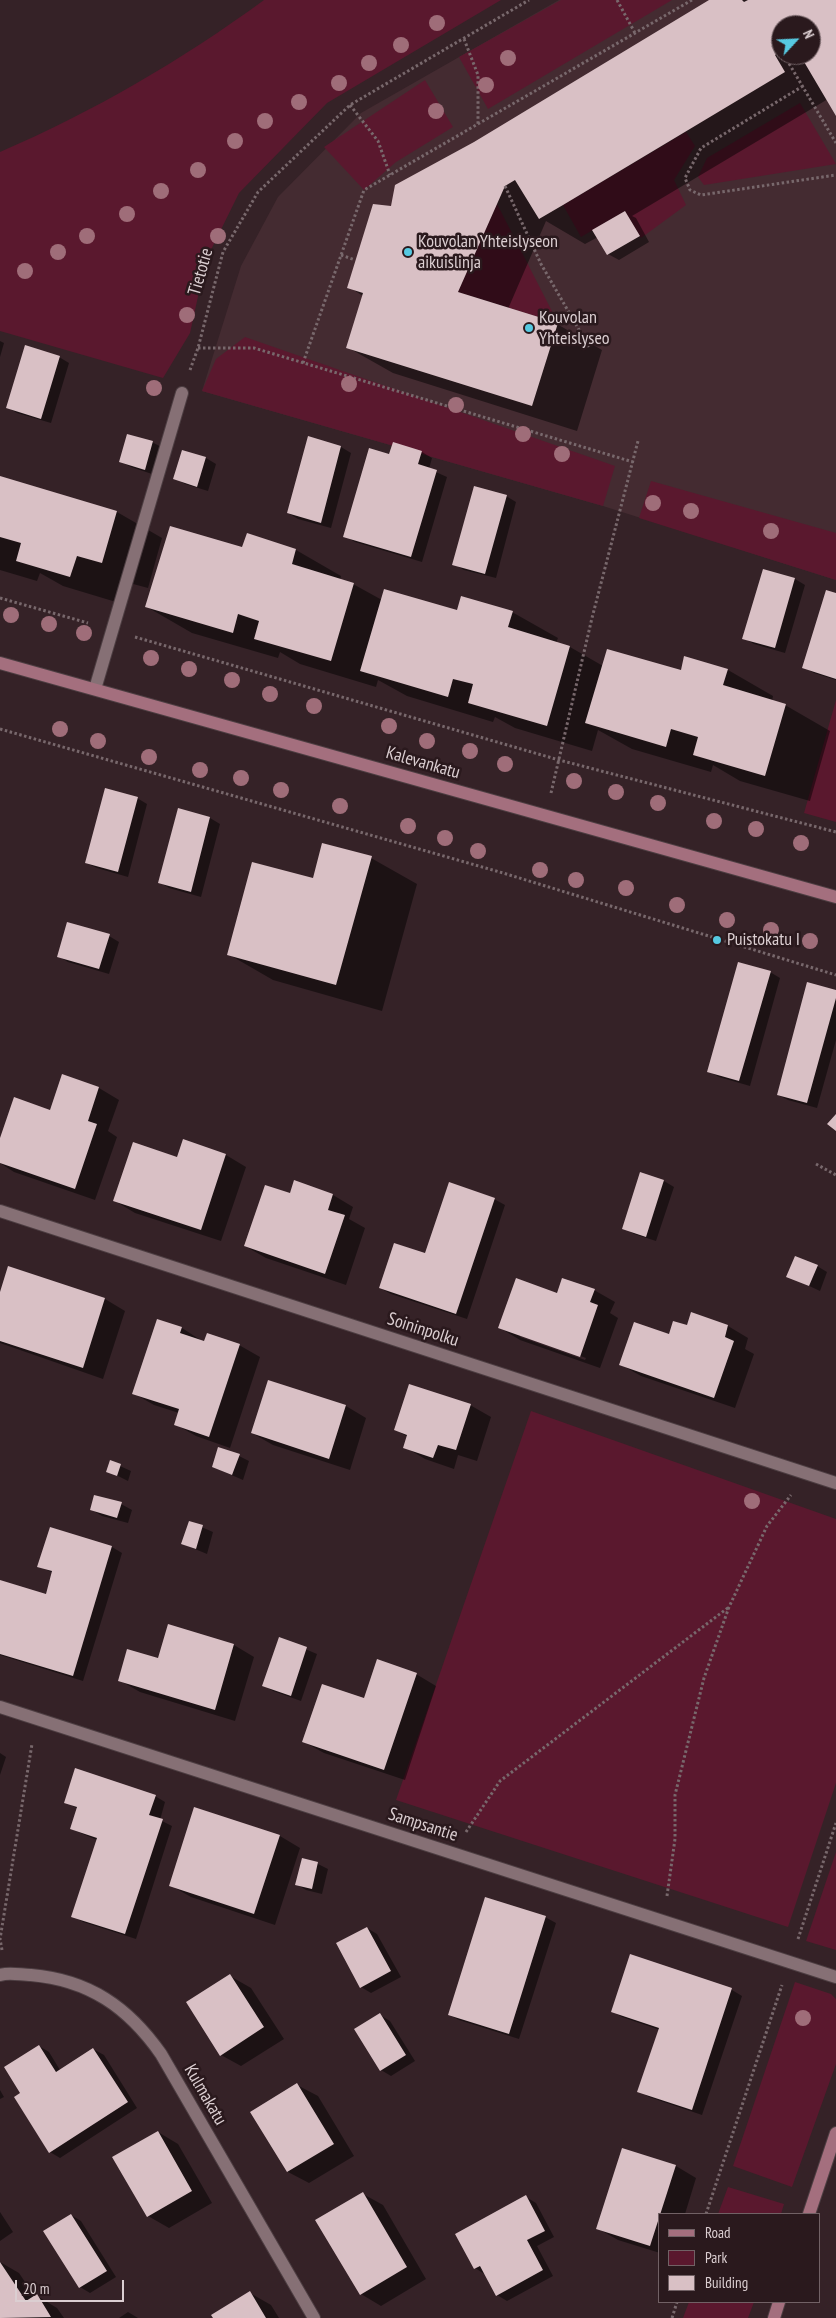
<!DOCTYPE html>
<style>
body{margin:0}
#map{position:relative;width:836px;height:2318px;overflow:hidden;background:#352227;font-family:"PT Sans Narrow",sans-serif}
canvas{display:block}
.legend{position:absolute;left:658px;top:2213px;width:162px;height:90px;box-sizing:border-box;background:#2a191d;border:1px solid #716165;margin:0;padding:6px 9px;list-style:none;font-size:15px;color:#dbced1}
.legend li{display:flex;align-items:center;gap:10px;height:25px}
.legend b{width:25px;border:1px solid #716165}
.north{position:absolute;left:771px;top:15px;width:50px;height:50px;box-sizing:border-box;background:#2a191d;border:1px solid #716165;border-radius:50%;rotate:65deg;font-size:14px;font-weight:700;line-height:20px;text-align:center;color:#dbced1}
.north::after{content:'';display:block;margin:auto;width:18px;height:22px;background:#56c9e1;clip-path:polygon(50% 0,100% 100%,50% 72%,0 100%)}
.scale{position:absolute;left:15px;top:2280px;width:109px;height:22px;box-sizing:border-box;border:2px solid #dbced1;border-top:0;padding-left:6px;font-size:15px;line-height:18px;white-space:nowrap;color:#dbced1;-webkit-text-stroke:4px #2a191d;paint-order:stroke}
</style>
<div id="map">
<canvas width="836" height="2318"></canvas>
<ul class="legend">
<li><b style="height:6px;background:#a46f7e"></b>Road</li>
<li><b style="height:14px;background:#5a182e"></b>Park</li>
<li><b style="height:14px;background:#d9c0c5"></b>Building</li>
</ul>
<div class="north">N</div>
<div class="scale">20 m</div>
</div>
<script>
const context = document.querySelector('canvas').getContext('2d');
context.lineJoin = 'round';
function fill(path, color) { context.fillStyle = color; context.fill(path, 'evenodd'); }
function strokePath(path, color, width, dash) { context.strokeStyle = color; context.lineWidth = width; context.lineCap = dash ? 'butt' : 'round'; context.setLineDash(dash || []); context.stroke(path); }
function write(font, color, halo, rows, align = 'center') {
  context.font = font + ' "PT Sans Narrow",sans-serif'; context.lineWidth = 5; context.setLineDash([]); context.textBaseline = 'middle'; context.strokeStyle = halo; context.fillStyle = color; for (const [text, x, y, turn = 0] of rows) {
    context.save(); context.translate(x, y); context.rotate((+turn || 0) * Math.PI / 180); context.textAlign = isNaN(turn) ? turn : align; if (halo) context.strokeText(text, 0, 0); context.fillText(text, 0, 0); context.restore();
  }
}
const built = new Path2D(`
 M559 0H836V580L603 506 202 391 241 266 278 197 361 113ZM781 25H811V55H781Z`);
const green = new Path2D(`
 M264 0H501L327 103 239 193 206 260 190 333 163 378 0 331V152C93 112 182 60 264 0Z
 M561 0H672L488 109 459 57Z
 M425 80 453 127 396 162 364 190 324 147Z
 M800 103 836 164 704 185 698 177 707 158Z
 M686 132 695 146 674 180 686 205 641 238 625 211 581 237 563 205Z
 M497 204 558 323 458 292Z
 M245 337 615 466 603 506 202 391 216 359Z
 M651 481 836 533V580L639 518Z
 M836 700V822L804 813Z
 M531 1411 836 1519V1783L788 1927 396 1800Z
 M836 1852V1950L806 1941Z
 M795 1982 831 1994 836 1999V2064L792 2187 733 2166Z
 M728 2187 784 2204 781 2214H718Z
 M689 2302H754L748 2318H683Z`);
const shadow = new Path2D(`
 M712 0H836V113L828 99 632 216 636 218 649 242 619 260 608 254 598 237 585 244 546 221 508 309 557 324 602 350 577 431 393 373 347 347 363 296 349 287 392 208 475 143ZM781 25H811V55H781Z
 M0 341 4 343 0 357Z
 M59 357 69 363 51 423 17 413 7 407Z
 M309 438 341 447 351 453 331 528 298 519 288 513Z
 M152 442 163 448 155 475 131 467 121 462Z
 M393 444 422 452 432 458 429 469 447 477 422 562 355 542 345 536 390 456Z
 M183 451 206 458 216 464 208 491 185 484 175 478Z
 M0 478 117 512 162 538 148 588 122 581 116 602 63 586 40 573 37 581 0 570Z
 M506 496 516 502 496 578 464 570 454 564Z
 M247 535 296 550 341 576 340 580 353 584 382 600 458 611 512 612 558 638 556 643 570 647 603 666 682 672 685 658 728 670 773 696 772 701 785 705 830 731 810 801 740 781 713 765 711 772 632 749 598 730 592 751 515 728 495 717 493 722 407 696 378 680 376 687 300 664 280 652 278 658 192 633 147 607 243 549Z
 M764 570 795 579 805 585 785 653 754 644 744 638Z
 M836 594V680L814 673 803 667Z
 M137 798 147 804 128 877 97 868 86 863Z
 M178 809 210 818 220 824 201 897 169 888 159 882Z
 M371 858 417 884 382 1011 273 980 228 954 313 880Z
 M109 936 119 942 109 974 68 962 58 956Z
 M770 972 780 978 750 1086 719 1077 708 1071Z
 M836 991V1040L817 1108 788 1100 778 1095Z
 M99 1088 119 1100 108 1131 117 1137 95 1200 14 1172 0 1163V1142L50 1111Z
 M184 1141 226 1155 246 1167 221 1241 135 1213 115 1201 178 1159Z
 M664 1181 674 1187 656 1241 634 1234 624 1228Z
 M295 1182 333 1195 353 1207 349 1219 365 1228 346 1285 266 1258 245 1246 290 1195Z
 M494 1199 505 1205 467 1319 391 1294 380 1288 426 1255Z
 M817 1266 827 1272 820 1291 788 1276Z
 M9 1268 105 1299 125 1311 103 1379 0 1343V1296Z
 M594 1290 615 1302 610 1313 618 1318 600 1368 520 1340 500 1328ZM520 1335 586 1358 585 1360 520 1337Z
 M692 1314 728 1326 748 1338 745 1349 754 1354 735 1408 641 1376 620 1364 669 1335 688 1327Z
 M158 1320 182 1328 202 1341 239 1345 260 1357 230 1448 196 1436 175 1424 179 1413 154 1405 133 1393Z
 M269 1382 346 1406 366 1418 350 1470 273 1445 252 1433Z
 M470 1405 491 1417 477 1461 458 1455 454 1469 425 1459 405 1447 408 1437 396 1430Z
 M239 1456 249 1461 243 1480 213 1467Z
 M111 1462 131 1471 128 1481 108 1471Z
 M121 1504 132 1510 128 1523 102 1516 92 1510Z
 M190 1522 213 1532 207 1554 183 1544Z
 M112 1547 122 1553 83 1681 0 1655V1581L46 1596 53 1573 39 1566Z
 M169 1625 234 1645 254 1657 235 1721 140 1692 119 1680 159 1660Z
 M279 1638 317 1654 301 1701 273 1691 263 1685Z
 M416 1674 436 1686 405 1780 324 1753 304 1742 364 1700Z
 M0 1753 6 1757 0 1775Z
 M155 1796 165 1802 160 1820 172 1826 136 1939 83 1922 73 1916 97 1840 71 1829 78 1809 66 1802Z
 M195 1808 280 1836 300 1848 275 1925 191 1897 170 1885Z
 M303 1860 318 1864 328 1869 322 1894 306 1890 296 1884Z
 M545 1917 556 1923 519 2039 459 2020 449 2015Z
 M367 1928 377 1934 401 1977 371 1993 361 1987Z
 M631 1956 732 1990 742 1996 702 2115 649 2097 639 2091 660 2030 622 2017 612 2011Z
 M230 1976 251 1988 284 2039 241 2066 221 2055Z
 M380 2015 390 2021 415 2061 391 2076 381 2070Z
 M39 2046 49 2052 60 2070 93 2049 104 2055 137 2108 60 2158 50 2152 22 2093Z
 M297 2085 318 2096 354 2156 309 2183 288 2172 252 2112Z
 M0 2090 4 2097 0 2099Z
 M158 2132 178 2144 212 2203 169 2228 148 2216Z
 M676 2166 696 2178 685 2214H660V2253L618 2240 597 2228Z
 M363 2194 383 2205 426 2279 381 2306 361 2294Z
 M526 2197 536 2203 554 2237 537 2246 553 2276 507 2301 497 2295 486 2275 475 2268 457 2235Z
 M0 2212 13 2232 0 2241Z
 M71 2215 81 2221 116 2277 90 2293 80 2287Z
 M0 2262 19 2273 35 2297 37 2296 57 2308 64 2318H0Z
 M250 2293 271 2305 279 2318H215Z
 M128 2312 138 2318H119Z`);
const building = new Path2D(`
 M709 0H742L744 2 748 0H836V116L800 55H811V25H781V51L775 55 785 72 563 205 539 219 515 180 505 186 458 292 558 323 532 406 346 348 363 293 347 288 373 204 391 206 395 185 474 142Z
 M625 211 640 236 607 255 592 230Z
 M25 345 60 356 41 419 6 408Z
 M127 434 153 441 145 470 119 462Z
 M308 436 341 446 321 523 287 513Z
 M393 442 422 451 418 464 437 470 411 557 343 537 369 448 389 454Z
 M182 450 206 457 197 487 173 479Z
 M0 476 117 511 102 563 77 556 70 577 16 561 21 543 0 537Z
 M474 486 507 495 485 574 452 565Z
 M170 526 242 547 247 533 296 549 292 564 354 583 331 661 254 639 259 621 238 614 233 633 145 607Z
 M763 569 795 578 775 648 742 639Z
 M384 589 457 610 461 596 513 611 508 627 570 646 547 726 468 703 473 684 453 679 448 697 360 671Z
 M826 590 836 593V679L802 668Z
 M607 649 681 670 684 656 728 669 723 685 786 704 765 776 693 755 698 737 671 729 666 747 585 723Z
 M105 788 138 797 118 872 85 863Z
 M178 808 210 817 191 892 158 883Z
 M322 843 372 856 336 985 227 955 252 862 313 878Z
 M67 922 110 934 99 969 57 957Z
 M738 962 771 971 739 1081 707 1072Z
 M807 982 836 990V998L807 1103 777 1095Z
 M62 1074 99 1087 88 1121 97 1124 75 1189 0 1163V1138L14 1097 50 1110Z
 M836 1114V1131L827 1124Z
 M183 1139 226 1154 201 1230 113 1201 133 1142 177 1157Z
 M640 1172 664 1180 646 1237 622 1229Z
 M294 1180 333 1194 328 1210 345 1215 325 1274 244 1246 265 1185 290 1193Z
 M449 1182 495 1198 456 1314 379 1288 394 1243 425 1253Z
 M795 1256 818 1265 809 1286 786 1277Z
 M8 1266 105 1298 83 1368 0 1341V1292Z
 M516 1278 557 1293 562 1278 595 1289 590 1302 598 1305 580 1357 498 1328Z
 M691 1312 728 1325 725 1337 734 1341 714 1398 619 1365 634 1322 669 1334 673 1321 687 1325Z
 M157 1319 182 1327 180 1333 204 1341 207 1333 240 1344 209 1437 174 1425 179 1409 132 1394Z
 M268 1380 346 1405 329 1459 251 1433Z
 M409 1384 471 1404 456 1450 438 1445 433 1458 403 1448 407 1435 394 1430Z
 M218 1447 240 1454 232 1475 212 1467Z
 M110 1460 121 1464 117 1476 106 1472Z
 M94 1495 122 1502 117 1518 90 1510Z
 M189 1521 203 1525 196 1549 181 1544Z
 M50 1527 112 1546 73 1676 0 1654V1580L46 1594 52 1571 37 1567Z
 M168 1624 234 1644 215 1710 118 1681 127 1649 158 1658Z
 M279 1637 307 1647 291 1696 262 1686Z
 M377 1659 417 1673 384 1770 302 1742 322 1684 364 1698Z
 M75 1768 156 1795 149 1815 163 1819 125 1934 71 1917 97 1838 70 1829 77 1807 64 1803Z
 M194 1807 280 1835 254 1914 169 1886Z
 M302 1858 318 1862 312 1889 295 1885Z
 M485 1897 546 1916 509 2034 448 2015Z
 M367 1927 391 1971 360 1988 336 1943Z
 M630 1954 732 1988 692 2110 637 2092 659 2028 611 2012Z
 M230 1974 264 2027 220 2056 186 2002Z
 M380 2013 406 2055 380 2071 354 2029Z
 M39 2045 56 2072 93 2048 128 2102 49 2153 14 2097 20 2093 4 2067Z
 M297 2083 334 2144 287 2172 250 2112Z
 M158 2131 192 2191 147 2217 112 2157Z
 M622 2148 676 2165 650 2246 596 2229Z
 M363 2192 407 2267 360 2295 315 2220Z
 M526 2195 545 2231 527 2240 543 2270 496 2296 480 2266 474 2269 455 2234Z
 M71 2214 107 2271 79 2288 43 2231Z
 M0 2262 26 2301 37 2294 51 2317 0 2318Z
 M250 2291 266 2318H213L211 2315Z`);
const path = new Path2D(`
 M617 0 635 33
 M464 39 478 75V124
 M784 55 836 143
 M803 86 701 148 685 178 690 190 701 195 836 175
 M350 105 378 141 390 175
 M505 186 541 264 589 347
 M533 246 551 238
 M341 255 355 260
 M198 348H254L633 462
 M303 363 364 190 692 0
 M190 370 198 348 223 252 258 192 350 105 529 0
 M0 598 88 623
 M135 637 559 760 836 832
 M0 729 503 873 836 975
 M551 793 592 618 638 441
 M816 1164 836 1175
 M466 1832 500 1781 729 1607
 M667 1896 675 1839V1795L704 1678 729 1607 767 1526 791 1495
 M798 1939 836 1823
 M2 1950 0 1939 32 1744
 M706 2214 782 1985
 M672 2318 677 2302`);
const street = new Path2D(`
 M95 689 182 393
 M0 1211 836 1483
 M0 1707 836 1977
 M0 1975C9 1972 21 1975 31 1975 89 1980 128 2007 161 2054L314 2318`);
const secondary = new Path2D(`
 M0 663 836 897
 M809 2214 836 2133
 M774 2318 779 2302`);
const trees = [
 [437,23],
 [401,45],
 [508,58],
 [369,63],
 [339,83],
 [486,85],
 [299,102],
 [436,111],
 [265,121],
 [235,141],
 [198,170],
 [161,191],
 [127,214],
 [87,236],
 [218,236],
 [58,252],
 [25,271],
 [187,315],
 [349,384],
 [154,388],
 [456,405],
 [523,434],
 [562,454],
 [653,503],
 [691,511],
 [771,531],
 [11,615],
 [49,624],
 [84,633],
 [151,658],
 [189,669],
 [232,680],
 [270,694],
 [314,706],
 [389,726],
 [60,729],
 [98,741],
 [427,741],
 [470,751],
 [149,757],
 [505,764],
 [200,770],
 [241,778],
 [574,781],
 [281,790],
 [616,792],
 [658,803],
 [340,806],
 [714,821],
 [408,826],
 [756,829],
 [445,838],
 [801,843],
 [478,851],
 [540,870],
 [576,880],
 [626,888],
 [677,905],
 [727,920],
 [771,930],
 [810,941],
 [752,1501],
 [803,2018]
];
const markers = [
 [408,252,5,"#56c9e1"],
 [529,328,5,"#56c9e1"],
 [717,940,5,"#56c9e1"]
];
const poiNames = [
 ["Kouvolan Yhteislyseon",418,242],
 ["aikuislinja",418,263],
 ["Kouvolan",539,318],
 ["Yhteislyseo",539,339],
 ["Puistokatu I",727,940]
];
const streetNames = [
 ["Tietotie",201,272,-74],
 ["Kalevankatu",423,763,16],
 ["Soininpolku",423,1330,18],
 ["Sampsantie",423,1825,18],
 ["Kulmakatu",205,2095,60]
];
fill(built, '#442b31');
fill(green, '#5a182e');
fill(shadow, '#0007');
fill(building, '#d9c0c5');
strokePath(street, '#4d3e42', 14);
strokePath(secondary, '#4d3e42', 14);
strokePath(path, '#78686c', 3, [2.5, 2.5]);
strokePath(street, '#867075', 12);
strokePath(secondary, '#a46f7e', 12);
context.fillStyle = '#9f6d79';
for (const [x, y] of trees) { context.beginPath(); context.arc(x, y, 8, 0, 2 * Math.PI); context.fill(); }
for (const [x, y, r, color] of markers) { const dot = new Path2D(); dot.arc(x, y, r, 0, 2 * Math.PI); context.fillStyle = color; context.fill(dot); strokePath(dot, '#2a191d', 2); }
write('18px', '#dbced1', '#2a191d', poiNames, 'left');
write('18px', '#dbced1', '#2a191d', streetNames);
</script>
